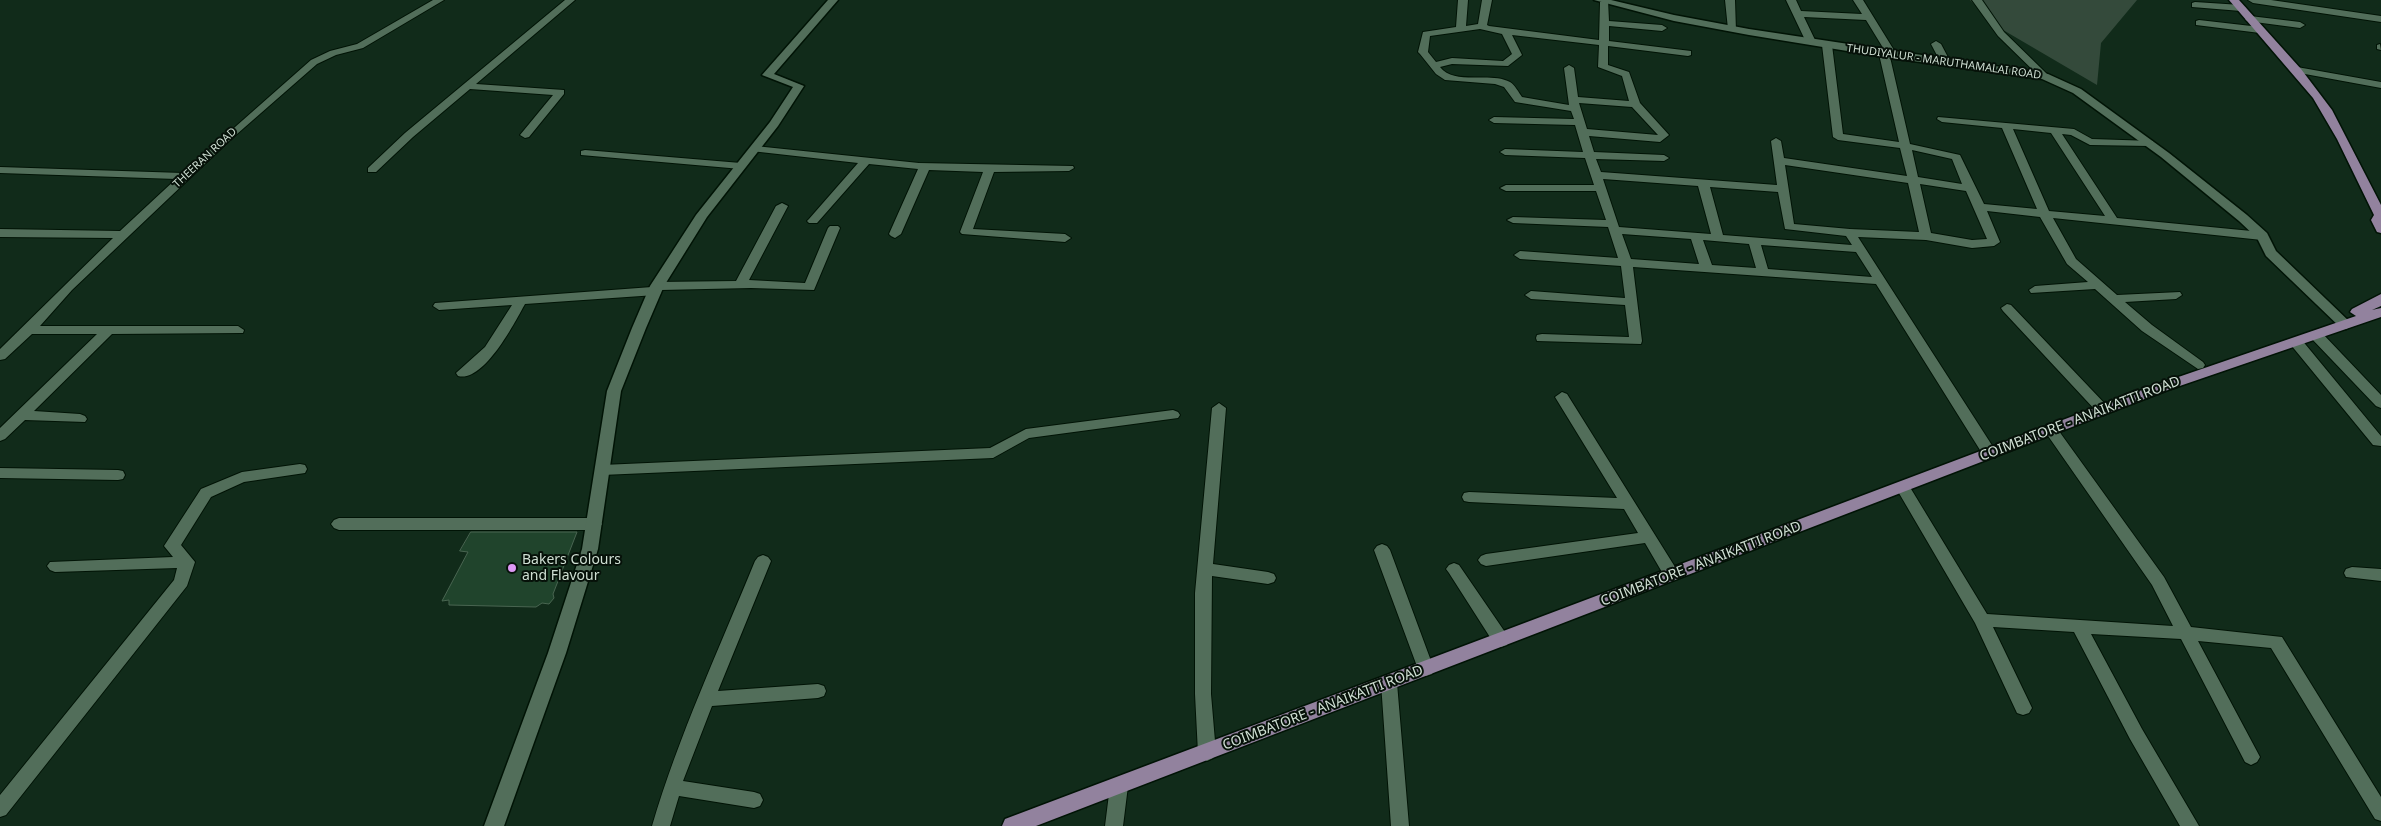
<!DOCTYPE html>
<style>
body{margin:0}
canvas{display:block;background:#112b1a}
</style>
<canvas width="2381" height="826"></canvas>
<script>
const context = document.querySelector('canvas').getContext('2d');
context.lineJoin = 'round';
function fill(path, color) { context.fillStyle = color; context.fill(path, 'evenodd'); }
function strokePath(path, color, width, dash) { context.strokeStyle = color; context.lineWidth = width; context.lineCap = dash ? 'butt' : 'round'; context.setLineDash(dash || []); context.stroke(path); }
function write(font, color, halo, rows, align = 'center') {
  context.font = font + ' "Noto Sans",sans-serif'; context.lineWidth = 4; context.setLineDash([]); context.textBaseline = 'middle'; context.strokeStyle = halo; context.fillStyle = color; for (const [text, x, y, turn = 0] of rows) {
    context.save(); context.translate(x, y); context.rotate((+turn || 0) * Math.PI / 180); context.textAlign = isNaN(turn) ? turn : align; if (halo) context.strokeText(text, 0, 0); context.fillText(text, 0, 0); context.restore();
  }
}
const green = new Path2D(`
 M1970 0H2137L2101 43 2097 85 1998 27Z`);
const building = new Path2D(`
 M471 532H577L553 594 554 598 549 604 542 603 536 607 449 605V600L442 601 468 552 460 551Z`);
const street = new Path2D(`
 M433 0H444L363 48 336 55 317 64 229 141 72 290 40 326H238L244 330 243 333 112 334 34 411 80 414 85 416 87 419 85 422 25 420 5 439 0 441V428L97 334H32L5 359 0 360V349L113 238 0 237V229L120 231 176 179 0 173V167L183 173 311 60 330 51 357 44Z
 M565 0H575L476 84 564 90V94L529 137 525 138 520 135 553 95 470 89 413 137 376 172H368V168L405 133Z
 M1458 0H1468L1466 26 1478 24 1482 0H1492L1487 25 1489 26 1599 40 1600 2 1608 0 1609 21 1662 25 1667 28 1662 31 1609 26V41L1691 51V55L1688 56 1608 46V65L1629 72 1640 103 1669 135 1660 142 1589 136 1594 152 1664 155 1669 158 1664 161 1596 159 1601 172 1777 185 1771 141 1776 138 1781 141 1784 158 1907 176 1900 148 1838 140 1833 137 1822 45 1827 42 1832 45 1843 134 1899 142 1879 54 1885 51 1866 20 1804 17 1816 42 1811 45 1806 42 1786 0H1796L1801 11 1862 14 1853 0H1863L1897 55 1890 57 1910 144 1960 155 1984 204 2037 209 2002 128 1942 122 1937 119 1938 117 2074 129 2092 139 2153 141V145L2149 146 2090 145 2071 135 2062 134 2117 218 2262 232 2268 236 2262 240 2053 218 2076 259 2117 295 2180 292 2182 295 2176 299 2125 302 2152 325 2203 362 2205 365 2203 368 2198 369 2142 331 2095 289 2031 293 2029 290 2035 286 2088 282 2067 264 2040 217 1987 211 2000 242 1994 246 1972 248 1926 240 1858 237 1995 450 1997 454 1995 458H1985L1876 284 1633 267 1642 341 1641 344 1537 341 1536 338 1537 335 1542 334 1629 337 1625 305 1531 299 1525 295 1531 291 1625 298 1621 266 1520 259 1514 255 1520 251 1618 258 1608 227 1513 223 1507 220 1513 217 1606 220 1596 191H1506L1500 188 1506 185H1594L1585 158 1505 155 1500 152 1505 149 1583 152 1575 125 1494 123 1489 120 1494 117 1574 119 1571 111 1515 102 1504 87 1495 84 1445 80 1436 74 1420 54 1418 52 1423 32 1456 27ZM1480 29 1502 34 1512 54 1503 61 1452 58 1436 62 1428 52 1430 36ZM1512 35 1599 45 1598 67 1622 76 1629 101 1578 97 1574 68 1569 65 1564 68 1569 105 1522 97C1519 93 1515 85 1510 82 1490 71 1455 86 1440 67L1452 64 1508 66 1522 55ZM1579 103 1632 107 1658 135 1587 129ZM2013 129 2051 133 2105 216 2049 211ZM1912 150 1952 159 1962 184 1918 177ZM1785 165 1908 183 1919 232 1850 229 1794 224ZM1603 179 1698 186 1711 234 1619 227ZM1920 184 1966 191 1987 239 1972 240 1931 233ZM1710 187 1778 192 1785 229 1846 236 1852 245 1723 235ZM1622 234 1691 239 1699 264 1631 259ZM1703 240 1749 244 1756 268 1712 265ZM1761 245 1856 252 1872 277 1768 269Z
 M1725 0H1735L1736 31 1728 29Z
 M1972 0H1982L2004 32 2047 74V78H2041L1998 36Z
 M2248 0H2271L2381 16V22L2253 3Z
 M2195 2 2241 5 2246 8 2241 11 2192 7V3Z
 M2250 16 2300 22 2305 25 2300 28 2247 21 2245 19Z
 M2199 20 2260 27 2265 30 2260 33 2196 25V21Z
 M1936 41 1941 44 1951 63 1949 65 1941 63 1931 44Z
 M2380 44 2381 50 2377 49V45Z
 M2297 67 2381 82V88L2294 72V68Z
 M755 146 919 163 1073 166 1074 168 1069 171 994 172 973 229 1065 234 1071 238 1065 242 962 234 960 232 983 172 929 170 901 234 895 238 891 236 889 234 918 169 869 164 817 223H809L807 221 809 219 858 163 751 151V147Z
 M585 150 741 163 746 166 741 169 581 155V151Z
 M782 203 788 206 749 280 805 283 828 228 830 226H838L840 228 814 290 751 288 661 290 660 294 656 295 525 304C515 322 484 383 458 376L456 373 485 347 512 305 439 310 433 306 435 303 652 287 653 283 657 282 736 281 776 206Z
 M2007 304 2011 305 2108 407 2110 410 2108 413H2098L2003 311 2001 308Z
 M2316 331 2321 332 2381 395V408L2376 406 2311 338 2310 335 2311 332Z
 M2296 338 2301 339 2381 436V446L2373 445 2291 345 2290 342Z
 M1562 392 1567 394 1680 575 1678 579 1672 581 1666 579 1645 543 1486 566 1481 564 1478 560 1481 556 1486 554 1638 533 1624 509 1469 502 1464 501 1462 497 1464 493 1469 492 1617 498 1555 397Z
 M1219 403 1226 408 1213 564 1268 572 1274 574 1276 578 1274 582 1268 584 1212 576 1211 694 1216 753 1213 758 1207 761 1201 758 1198 753 1195 694V593L1212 408Z
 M1173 410 1178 412 1180 415 1178 418 1029 438 993 458 602 475 597 474 595 470 597 466 602 465 990 448 1026 429Z
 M2051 425 2056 427 2164 577 2191 627 2282 637 2381 797V821L2375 819 2271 648 2198 641 2260 757 2257 762 2251 765 2245 762 2181 639 2091 634 2142 729 2199 826H2180L2130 739 2074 632 1993 627 2032 708 2029 713 2023 715 2017 713 1975 623 1896 488 1898 484H1908L1987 614 2173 626 2152 585 2046 433 2044 430Z
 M300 464 305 465 307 469 305 473 244 482 211 497 181 545 195 562 187 586 6 815 0 817V795L174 580 177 568 55 572 50 570 47 566 50 562 173 557 164 546 201 489 242 472Z
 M0 468 118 470 123 471 125 475 123 479 118 480 0 478Z
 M339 518H594L599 520 602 524 599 528 594 530H339L334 528 331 524 334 520Z
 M1382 544 1387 546 1390 550 1434 669 1432 674 1426 676 1420 674 1418 669 1374 550 1377 546Z
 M763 555 768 557 771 561 718 691 818 684 824 686 826 691 824 696 818 698 712 706 683 781 754 792 760 794 763 800 760 806 754 808 679 796 670 826H652C679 735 719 649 755 561L758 557Z
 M1454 563 1459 565 1507 635 1509 640 1507 645 1501 647 1495 645 1449 573 1446 569 1449 565Z
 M2352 567 2381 569V581L2346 577 2344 573 2346 569Z
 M1389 676 1395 678 1397 683 1409 826H1391L1381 683 1383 678Z
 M1119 778 1125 780 1128 786 1123 826H1105L1110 786 1113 780Z`);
const secondary = new Path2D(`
 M828 0H838L774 74 804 86 778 126 707 217 664 286 646 328 621 391 598 549 566 653 504 826H484L548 653 582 549 607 391 632 328 650 286 696 215 770 122 793 87 762 75Z
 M1594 0H1611L1674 15 1749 29 2048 74 2081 89 2169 153 2247 215 2267 233 2276 251 2353 325 2346 329 2341 328 2266 256 2257 238 2239 221 2161 157 2073 93 2042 79 1884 57 1749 35 1674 21Z`);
const primary = new Path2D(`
 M2229 0H2239L2301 69 2332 110 2381 205V233L2377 232 2371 220 2374 215 2337 139 2313 98Z
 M2381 294V306L2372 310 2381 308V317L2168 390 1036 826H1002L1005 819 2158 384 2356 316 2350 312 2352 309Z`);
const markers = [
 [512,568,5,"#dc99f4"]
];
const farStreetnames = [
 ["THUDIYALUR - MARUTHAMALAI ROAD",1944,62,8],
 ["THEERAN ROAD",205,158,-43]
];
const streetNames = [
 ["COIMBATORE - ANAIKATTI ROAD",2080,419,-21],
 ["COIMBATORE - ANAIKATTI ROAD",1701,564,-21],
 ["COIMBATORE - ANAIKATTI ROAD",1323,708,-21]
];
const poiNames = [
 ["Bakers Colours",522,560],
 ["and Flavour",522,576]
];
fill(green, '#344a3b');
fill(building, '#20442c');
strokePath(building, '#496551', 1);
strokePath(street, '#001305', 2);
strokePath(secondary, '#001305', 3);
strokePath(primary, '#001305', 3);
fill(street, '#526e5a');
fill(secondary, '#526e5a');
fill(primary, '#92829e');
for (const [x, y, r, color] of markers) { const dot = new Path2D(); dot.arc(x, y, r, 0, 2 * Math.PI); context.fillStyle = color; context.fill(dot); strokePath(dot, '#061109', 2); }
write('11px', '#cfdfd3', '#061109', farStreetnames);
write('14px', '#cfdfd3', '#061109', streetNames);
write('14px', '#cfdfd3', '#061109', poiNames, 'left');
</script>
